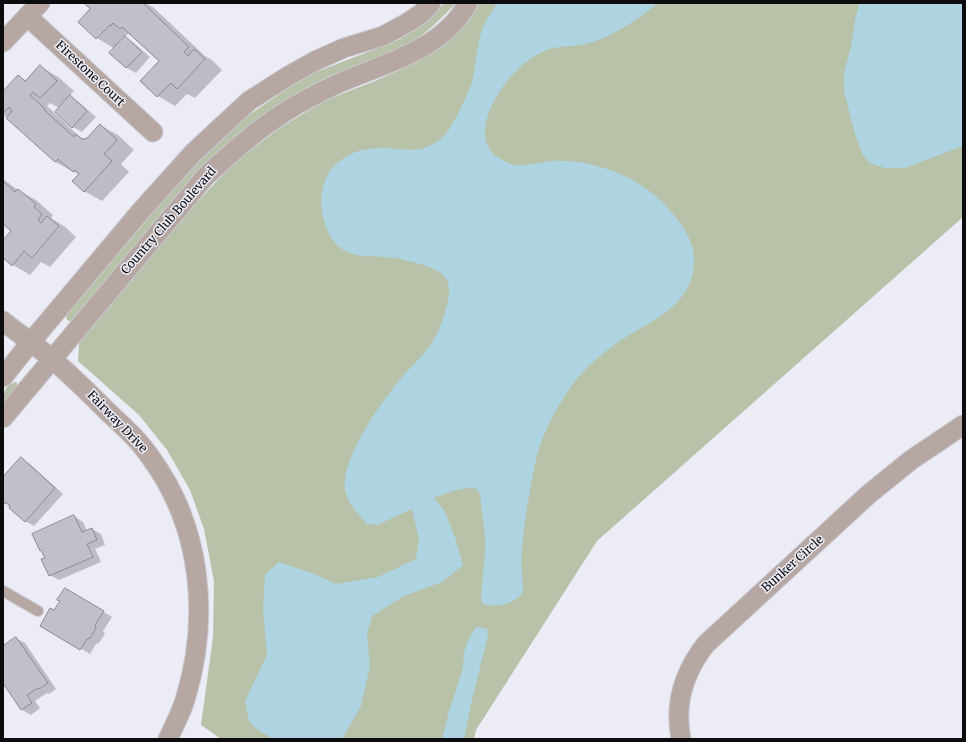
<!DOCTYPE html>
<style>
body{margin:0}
#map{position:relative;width:966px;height:742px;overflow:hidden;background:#ececf6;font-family:Merriweather,serif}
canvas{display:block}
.frame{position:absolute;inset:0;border:4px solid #0c0c0f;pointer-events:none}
</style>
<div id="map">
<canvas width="966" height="742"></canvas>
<div class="frame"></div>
</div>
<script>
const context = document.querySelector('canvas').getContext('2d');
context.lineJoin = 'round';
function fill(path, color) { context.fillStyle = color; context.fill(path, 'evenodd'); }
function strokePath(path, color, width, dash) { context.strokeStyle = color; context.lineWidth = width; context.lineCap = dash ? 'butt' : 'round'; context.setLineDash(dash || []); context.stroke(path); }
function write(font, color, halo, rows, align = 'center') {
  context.font = font + ' Merriweather,serif'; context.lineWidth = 3; context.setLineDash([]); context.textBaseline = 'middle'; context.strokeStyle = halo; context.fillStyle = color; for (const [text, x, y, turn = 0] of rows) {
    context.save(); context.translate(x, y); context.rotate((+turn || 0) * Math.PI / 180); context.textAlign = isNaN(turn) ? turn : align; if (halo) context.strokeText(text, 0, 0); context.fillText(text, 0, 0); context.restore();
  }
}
const green = new Path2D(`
 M444 3H456C440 20 425 35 405 47 379 61 347 67 320 81 272 105 230 138 192 177L72 322 67 320 66 316 67 314 190 166 239 122 288 88 316 72 396 41 414 31 430 18Z
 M479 3H963V217L597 541 476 730 474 739H221L201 725 213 637 214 581 204 529 190 490 167 450 139 415 78 361 79 344 84 333 197 202 236 161 281 127 326 100 375 81 417 62 447 43 469 21Z
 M15 382 17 383V387L3 405C3 395 3 386 15 382Z`);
const water = new Path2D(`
 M497 3H658C638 19 617 34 593 42 579 47 564 45 550 49 530 55 511 74 500 91 488 109 475 140 496 156 502 160 509 165 517 165 528 166 539 163 550 161 564 160 580 161 593 165 623 172 654 189 673 214 684 227 694 242 694 260 694 307 649 321 617 343 604 352 592 362 581 374 565 393 551 417 542 440 536 455 533 474 530 491 526 511 523 532 522 552 521 560 522 568 522 576 522 581 524 586 523 590 520 604 492 609 482 603L481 597 485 553V536L480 495 477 489C462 486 448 493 434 498L444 510 455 537 463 565 442 582 404 596 372 616 367 635 370 666 361 706 342 739H273L255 728 249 721 245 701 267 655 263 609 265 575 279 562 312 573 336 584 378 577 416 559 419 540 412 509 377 525 367 524C358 514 347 503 345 489 342 456 382 401 402 377 413 364 426 354 434 339 440 329 444 316 447 304 454 278 443 271 420 264 412 262 403 259 395 258 382 256 361 258 350 253 336 248 329 237 325 223 320 209 320 192 326 178 329 171 333 166 340 161 352 151 366 148 382 148 400 148 417 154 433 144 437 142 442 138 445 135 452 128 468 94 471 85 476 67 476 50 481 33 484 22 492 12 497 3Z
 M859 3H963V146L905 168H885L870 163 863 155 855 134 844 91V73L851 47 855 20Z
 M478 627 487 629 488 635 471 704 464 739H442L448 715 463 668 464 653 467 643 475 628Z`);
const shadow = new Path2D(`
 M86 3H145L153 7 205 56 212 60 222 70 195 98 187 94 175 106 158 96 160 61 130 34H128L125 37 134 43 150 57 136 73 127 68 111 53 115 49 97 38 92 9Z
 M40 66 58 77 74 91 69 96 79 102 96 117 82 132 73 127 59 108 50 103 47 106 80 137 87 140 100 125 118 135 134 150 121 164 129 172 102 201 84 191 80 175 55 162 8 117 3 115V92L18 76 27 81Z
 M3 179 18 190 36 200 53 215 51 218 65 227 76 237 50 267 41 262 30 275 13 265 3 257V242L13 231 3 222Z
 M21 459 30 464 63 494 34 526 25 521 11 507 3 502V479Z
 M74 516 83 522 87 531 92 529 101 534 105 545 95 549 101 562 59 580 50 575 46 558 43 552 41 550Z
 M65 589 112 617 103 631 105 634 99 643 96 644 90 654 41 625 54 612 61 601Z
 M16 638 25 643 56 689 49 694 47 693 35 701 40 708 31 715 22 710 3 682V646Z`);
const building = new Path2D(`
 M84 3H143L189 47 184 52 188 56 194 49 205 59 177 89 171 83 157 97 140 81 159 61 122 27 120 29 113 23 111 26 110 25 96 39 78 22 90 9Z
 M125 36 142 52 126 68 109 53Z
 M40 65 57 81 40 98 33 92 30 95 45 109 44 110 74 137 76 134 83 140 85 138 86 139 100 124 117 140 104 154 112 161 84 192 72 181 79 174 75 170 73 172 58 159 55 162 6 118 12 111 9 107 3 113V91L18 75 25 81Z
 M70 95 87 111 72 128 55 112Z
 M3 181 15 192 18 189 36 204 34 207 42 214 38 220 41 223 47 216 59 226 32 258 24 251 12 266 3 258V240L11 231 3 224Z
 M21 457 55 488 25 522 9 508 10 506 6 502 4 504 3 503V477Z
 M74 515 82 532 92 528 97 540 87 544 93 557 49 576 41 559 45 558 41 550 40 551 32 534Z
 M65 588 104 611 95 625 96 628 90 638 87 639 80 650 40 626 50 608 54 610 60 601 57 600Z
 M16 637 48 683 39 689 38 688 27 695 32 703 21 710 3 683V646Z`);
const lane = new Path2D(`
 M3 591 38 611`);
const street = new Path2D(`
 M27 16 153 132
 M3 42 40 3
 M3 321C19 334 37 346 53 360 72 376 90 394 108 412 123 426 139 440 151 458 202 528 210 618 185 700 181 713 174 726 168 739
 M3 377 30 343 140 212 193 153 249 101 285 78 315 61 344 48 383 36 407 23 422 13 431 3
 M3 418 205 177C235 149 262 125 298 104 313 96 329 87 344 81 389 62 443 49 468 3
 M681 739C674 704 684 672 706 644L869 494 911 460 963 425`);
const streetNames = [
 ["Firestone Court",90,74,43],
 ["Country Club Boulevard",169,221,-49],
 ["Fairway Drive",117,422,46],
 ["Bunker Circle",793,564,-42]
];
fill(green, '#b7c2a9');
fill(water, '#add4e0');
fill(shadow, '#0003');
fill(building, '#bfc0ca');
strokePath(building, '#8a8a93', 1);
strokePath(lane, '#c8c8d1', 12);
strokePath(street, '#c8c8d1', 21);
strokePath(lane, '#b7a7a2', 10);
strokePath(street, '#b7a7a2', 19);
write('12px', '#0c0c0f', '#ececf6', streetNames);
</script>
